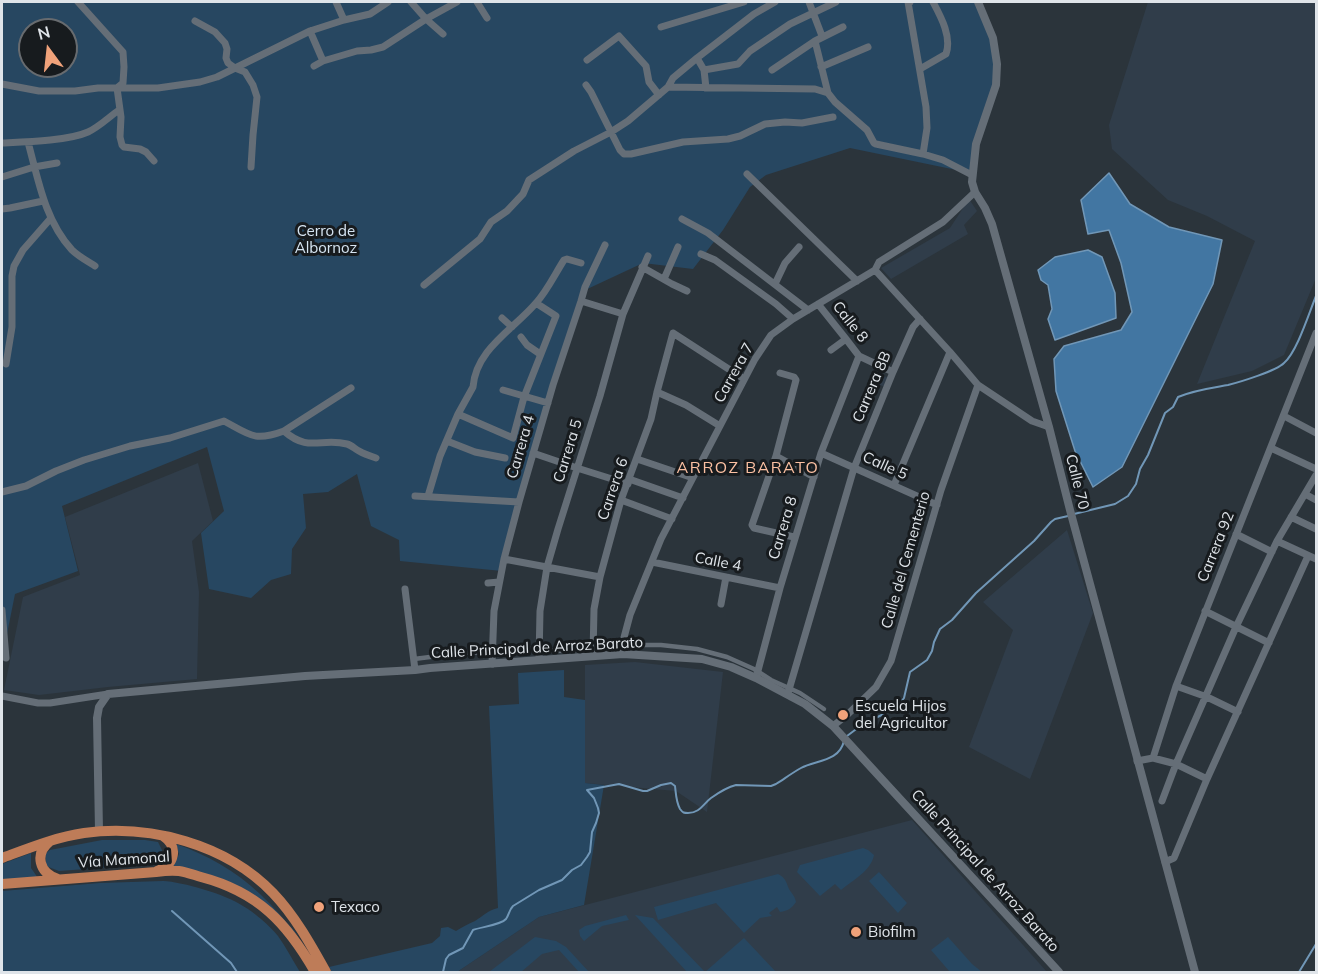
<!DOCTYPE html>
<meta charset="utf-8">
<style>
body{margin:0}
#map{position:relative;width:1318px;height:974px;overflow:hidden;background:#2b343b;font-family:Mulish,sans-serif}
canvas{display:block}
.frame{position:absolute;inset:0;border:3px solid #dfe4e9;pointer-events:none}
.north{position:absolute;left:18px;top:18px;width:60px;height:60px;box-sizing:border-box;background:#171b1e;border:2px solid #676b6f;border-radius:50%;rotate:345deg;font-size:16px;font-weight:700;line-height:24px;text-align:center;color:#dfe4e9}
.north::after{content:'';display:block;margin:auto;width:21px;height:27px;background:#f0a27a;clip-path:polygon(50% 0,100% 100%,50% 72%,0 100%)}
</style>
<div id="map">
<canvas width="1318" height="974"></canvas>
<div class="frame"></div>
<div class="north">N</div>
</div>
<script>
const context = document.querySelector('canvas').getContext('2d');
context.lineJoin = 'round';
function fill(path, color) { context.fillStyle = color; context.fill(path, 'evenodd'); }
function strokePath(path, color, width, dash) { context.strokeStyle = color; context.lineWidth = width; context.lineCap = dash ? 'butt' : 'round'; context.setLineDash(dash || []); context.stroke(path); }
function write(font, color, halo, rows, align = 'center') {
  context.font = font + ' Mulish,sans-serif'; context.lineWidth = 6; context.setLineDash([]); context.textBaseline = 'middle'; context.strokeStyle = halo; context.fillStyle = color; for (const [text, x, y, turn = 0] of rows) {
    context.save(); context.translate(x, y); context.rotate((+turn || 0) * Math.PI / 180); context.textAlign = isNaN(turn) ? turn : align; if (halo) context.strokeText(text, 0, 0); context.fillText(text, 0, 0); context.restore();
  }
}
const built = new Path2D(`
 M1148 2H1316V278L1284 355 1252 371 1197 384 1255 241 1207 216 1168 200 1112 149 1109 125Z
 M969 199 977 211 964 225 968 234 891 279 881 268 950 228Z
 M874 372 889 378 885 387 870 381Z
 M198 463 213 521 192 541 199 592 197 679 108 687 39 695 4 690 23 597 80 575 65 517Z
 M1067 530 1093 613 1030 779 969 747 1013 630 983 602Z
 M635 662 723 672 707 812 676 791 585 783V665Z
 M912 820 1047 972H457L539 917Z`);
const green = new Path2D(`
 M2 2H978L987 19 995 64 994 85 971 173 850 148 766 175 750 187 723 230 693 269 643 263 583 291 502 571 400 561 399 540 371 526 357 474 328 492 303 494 306 528 292 549 291 574 271 580 251 598 209 589 201 533 224 511 207 447 62 506 78 571 15 594 2 659ZM30 30H66V66H30Z
 M564 670V697L585 700V783L604 785 584 905 539 917 457 972H332L329 967 432 943 440 936 441 928 448 927 456 931C462 927 468 924 475 921 483 916 488 910 498 908L489 706 519 704 518 673Z
 M102 840H145L158 842 162 850 161 859 154 864 59 871 46 866 45 854 50 850Z
 M176 844C207 855 236 871 260 894 274 907 286 922 298 935L255 898 172 869 179 854Z
 M863 848 868 850 874 855C871 871 853 880 841 890L835 884 820 896 797 872 800 865Z
 M31 853V868L38 878 2 881V864Z
 M879 872 907 903 898 913 869 881Z
 M778 874C786 878 786 882 789 889 792 894 795 896 796 902 792 908 788 911 780 912L777 907 769 913 772 916 760 918 744 933 716 903 658 920 654 907Z
 M163 881C183 882 225 894 243 906 255 913 269 925 278 936 286 947 293 961 300 972H2V891L100 883Z
 M626 915 629 920 602 926 584 941 580 936 579 930 585 926Z
 M635 915 653 918 705 972 744 938 776 972H687Z
 M535 937 556 941 566 947 589 972H579L559 950 542 954 521 972H489Z
 M948 937 972 964 982 972H950L931 950Z`);
const water = new Path2D(`
 M1109 173 1130 204 1169 227 1222 240 1213 284 1122 467 1093 487 1075 451 1056 391 1054 359 1064 346 1121 330 1132 312 1121 263 1109 230 1088 234 1081 200Z
 M1088 250 1102 257 1115 293 1116 318 1055 340 1048 319 1052 309 1048 285 1041 280 1038 270 1055 257Z`);
const stream = new Path2D(`
 M1074 514 1115 504 1128 496 1136 484 1140 469 1148 455 1165 413 1173 407 1178 397C1194 390 1211 388 1228 385 1240 382 1276 371 1284 363 1297 352 1309 313 1316 296
 M847 736 863 724 890 711 901 702 904 698 910 672 927 660 932 651 934 642 940 629 952 620 976 593 1034 541 1051 522 1055 519 1068 516
 M172 911 231 963 237 972
 M443 972 446 959 449 955 463 948 473 930C481 927 501 925 506 919 509 915 509 910 513 906L539 890 562 880 572 870 581 865 587 857 590 852 592 832 596 823 599 813 598 808 594 798 587 790 619 784 643 791H647L661 785 671 783 675 786C676 794 676 802 680 809 683 813 684 813 688 813 700 813 703 804 711 798 718 793 728 787 736 785L771 786 776 784C784 779 792 773 801 768 816 760 839 762 844 741
 M1299 972 1316 944`);
const pedestrian = new Path2D(`
 M414 659 462 653 492 652 510 653 522 649 534 648 539 650 564 651 607 648 622 645H661L697 649 727 657 754 669 771 680 800 693 824 709`);
const minor = new Path2D(`
 M78 2 123 52 124 67 123 83 117 88 121 117 120 137 122 145 124 147 140 149 146 152 154 161
 M336 2 344 20
 M411 2 426 19 443 34
 M477 2 487 18
 M809 2 822 36
 M910 2H908L926 107 927 128 923 154
 M195 21 215 32 225 43 227 49 226 58 228 63 235 68 245 72 253 85 257 97 253 135 251 167
 M661 27 744 2
 M310 31 323 61
 M815 41 828 93 835 102 867 130 874 143 876 144 923 154 943 160 972 175
 M697 58 704 70 706 88
 M587 60 619 36 646 66 649 82 659 95
 M314 66 323 61 357 51 371 50 383 47 426 19 457 2
 M821 67 868 47
 M920 69 946 54C952 37 941 17 933 2
 M704 70 738 64 750 51 790 24 836 2
 M772 70 815 41 843 27
 M2 84 39 91H75L98 88H158L200 82 217 77 310 31 344 20 370 14 388 2
 M586 85 591 92 620 150 624 154H631L683 142 728 139 740 136 765 124 785 122 802 123 833 117
 M668 87 673 78 697 58 754 14 775 2
 M28 142C38 179 45 221 72 250 78 256 87 261 95 266
 M2 143C24 142 68 141 88 132 99 127 109 117 119 110
 M747 174 857 281
 M2 177 34 167 57 163
 M2 209 10 208 43 201
 M682 219 708 233 808 310
 M701 254 715 260 776 304 793 319
 M642 267 672 284 687 291
 M875 270 950 352 978 385 1032 421 1049 427
 M664 279 678 247
 M775 284 785 263 799 247
 M424 285 480 239 491 222 507 211 523 194 529 180 574 151 611 132 628 121 668 87 815 89 828 93
 M581 301 623 314
 M818 304 846 339 859 356 893 372
 M502 318 512 327
 M521 337 527 345 540 354
 M831 350 846 339
 M6 364 12 327V276L14 266 23 250 51 218
 M780 373 794 377 796 380 776 456 752 525 754 528 794 537
 M503 390 548 403
 M657 392 686 405 720 426
 M458 414 513 438 524 397 556 316 536 303
 M1284 416 1316 433
 M284 431 351 388
 M447 441 475 452 505 458
 M1271 448 1316 469
 M533 453 577 468 628 484
 M821 453 937 505
 M776 456 814 477
 M637 459 693 478
 M629 479 683 498
 M894 485 950 352
 M2 492 26 486 56 471 84 460 130 446 170 438 224 421C250 435 254 442 284 431 309 453 321 437 347 444 351 445 354 448 359 451 364 454 370 456 376 458
 M1305 494 1316 500
 M415 496 519 502
 M428 496 440 456 458 414 473 387C476 349 513 330 536 303 547 291 555 274 564 260L567 259 581 263
 M621 500 672 519
 M1291 517 1316 529
 M1236 534 1272 552
 M1277 541 1316 559
 M504 559 600 577
 M652 562 780 588
 M488 583 499 582
 M405 589 415 670
 M721 604 726 577
 M2 610 6 658
 M1205 611 1269 643
 M623 654 622 645 630 615 661 539 755 359 771 335 793 319 875 270 879 262 943 222 975 192
 M593 655 594 609 600 577 621 500 651 419 657 392 673 333 744 379
 M539 660 540 611 547 567 558 529 600 396 623 314 648 256
 M492 664 494 611 504 559 519 502 553 385 581 301 585 287 605 245
 M756 678 780 588 821 453 859 356
 M1176 686 1207 697 1238 712
 M788 693 854 468 893 372 913 327 920 319
 M2 696 38 703H50L108 694
 M833 726 848 714 876 687 891 661 941 490 978 385
 M1153 758 1176 686 1316 333
 M1137 761 1153 758 1176 764 1207 779
 M1162 801 1176 764 1236 627 1277 541 1316 475
 M1165 862 1174 858 1207 779 1308 556`);
const tertiary = new Path2D(`
 M978 2 993 38 997 64 996 85 976 144 972 182 975 192 985 208 992 224 1049 427 1070 510 1195 972
 M99 831 97 718 99 707 108 694 305 676 415 670 430 668 623 654 702 659 731 667 756 678 805 704 833 726 1059 972`);
const primary = new Path2D(`
 M50 841C34 854 39 873 58 879
 M2 858C29 848 56 837 84 833 150 824 226 844 273 893 295 916 311 945 326 972
 M157 871C175 865 179 847 163 836
 M2 884 156 872C163 871 171 870 179 871 186 872 194 875 201 877 258 892 287 923 315 972`);
const markers = [
 [843,715,6,"#f0a27a"],
 [319,907,6,"#f0a27a"],
 [856,932,6,"#f0a27a"]
];
const parkNames = [
 ["Cerro de",326,231],
 ["Albornoz",326,248]
];
const streetNames = [
 ["Calle 8",850,322,52],
 ["Carrera 7",734,373,-61],
 ["Carrera 8B",872,387,-67],
 ["Carrera 4",521,447,-74],
 ["Carrera 5",568,451,-73],
 ["Calle 5",885,466,24],
 ["Calle 70",1077,482,76],
 ["Carrera 6",613,489,-71],
 ["Carrera 8",783,528,-73],
 ["Carrera 92",1216,547,-68],
 ["Calle del Cementerio",906,560,-74],
 ["Calle 4",718,562,11],
 ["Calle Principal de Arroz Barato",537,648,-3],
 ["Vía Mamonal",124,860,-4],
 ["Calle Principal de Arroz Barato",985,871,48]
];
const poiNames = [
 ["Escuela Hijos",855,706],
 ["del Agricultor",855,723],
 ["Texaco",331,907],
 ["Biofilm",868,932]
];
const neighbourhoodNames = [
 ["ARROZ BARATO",748,468]
];
fill(built, '#303d4a');
fill(green, '#274761');
fill(water, '#4276a2');
strokePath(water, '#7197b7', 1.5);
strokePath(stream, '#7197b7', 2);
strokePath(pedestrian, '#656e77', 4.5);
strokePath(minor, '#656e77', 7);
strokePath(tertiary, '#656e77', 8);
strokePath(primary, '#be7c58', 10);
for (const [x, y, r, color] of markers) { const dot = new Path2D(); dot.arc(x, y, r, 0, 2 * Math.PI); context.fillStyle = color; context.fill(dot); strokePath(dot, '#171b1e', 2); }
write('15px', '#d6e5f2', '#171b1e', parkNames);
write('15px', '#dfe4e9', '#171b1e', streetNames);
write('15px', '#dfe4e9', '#171b1e', poiNames, 'left');
context.letterSpacing = '1.5px';
write('16px', '#fbc0a2', '#171b1e', neighbourhoodNames);
context.letterSpacing = '0px';
</script>
